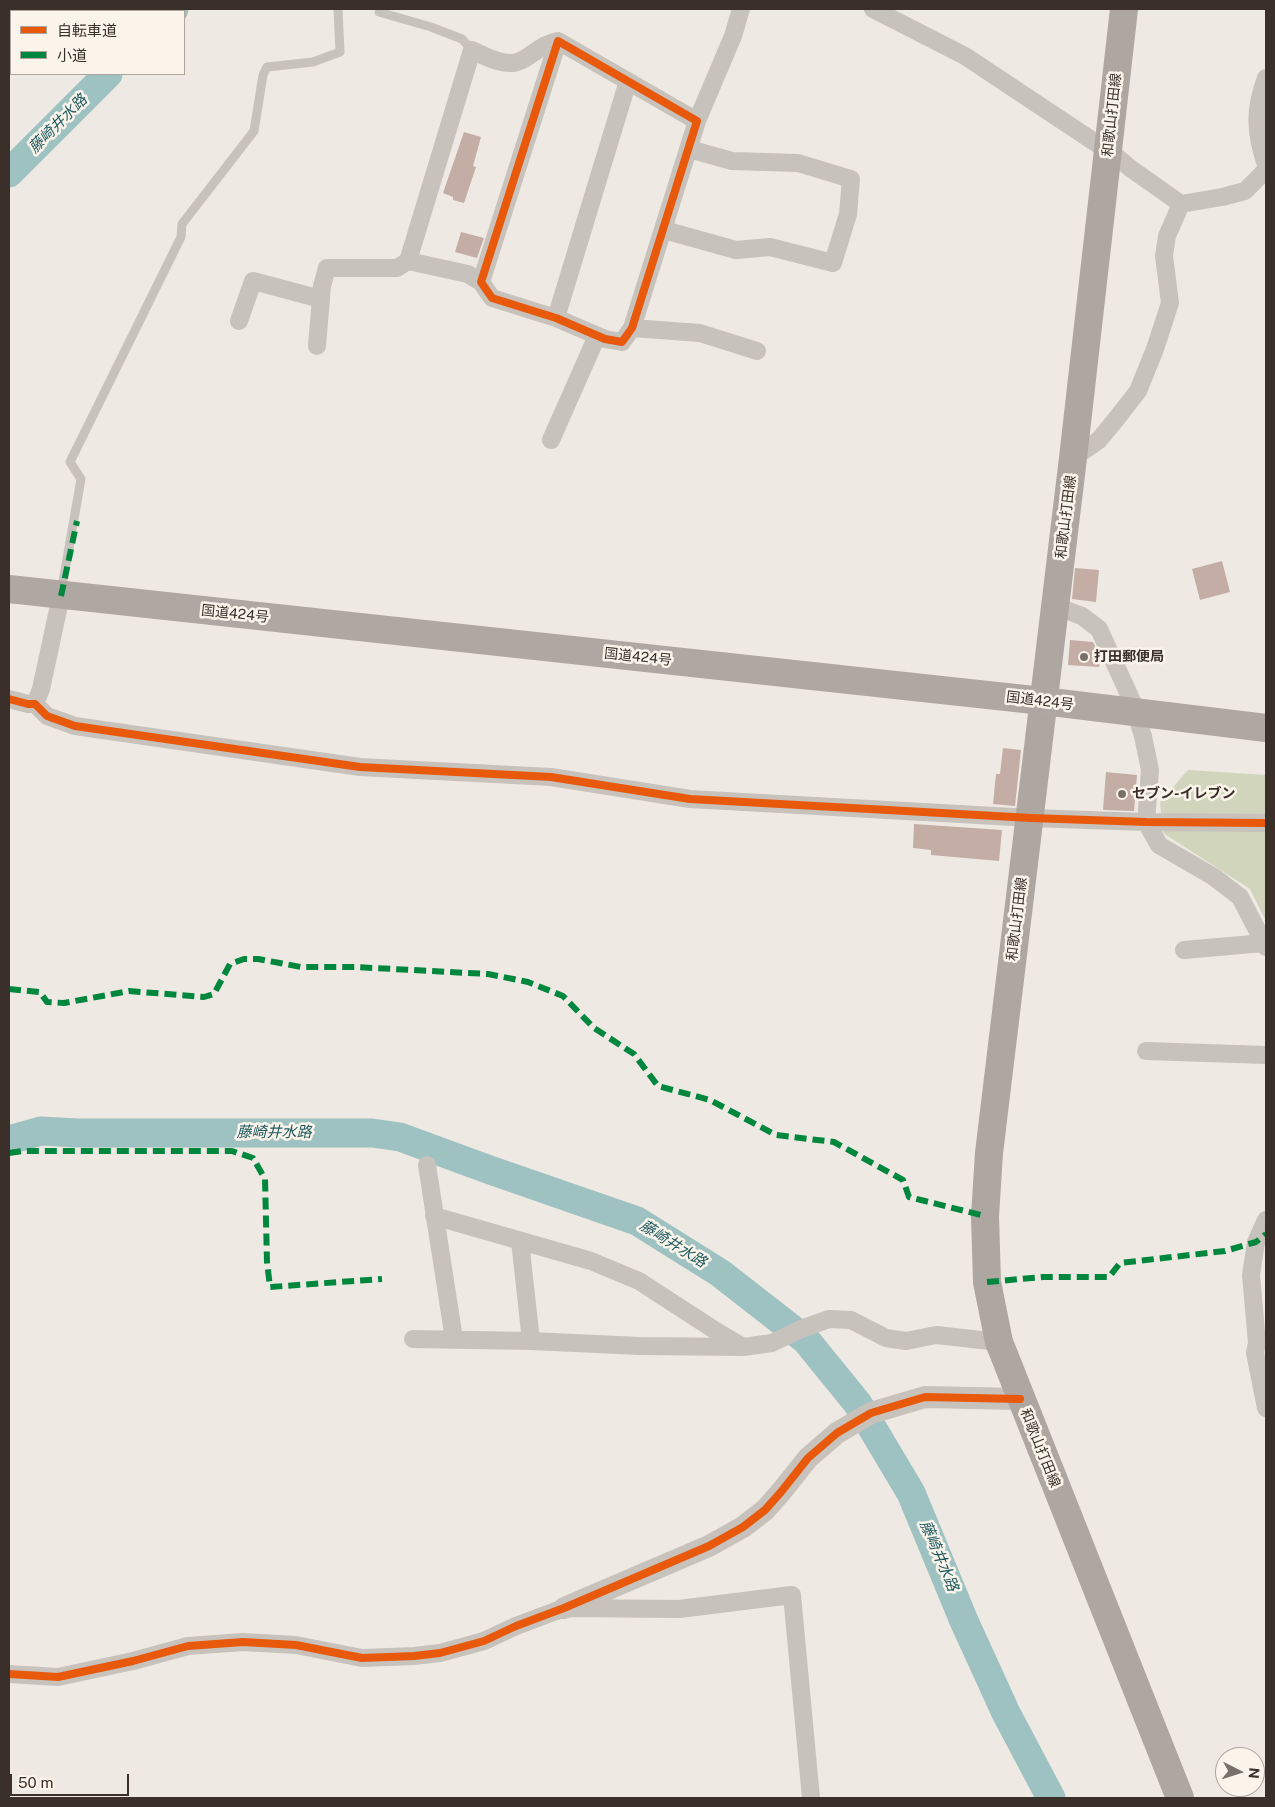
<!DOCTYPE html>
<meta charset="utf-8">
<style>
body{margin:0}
#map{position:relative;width:1275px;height:1807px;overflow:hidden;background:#efe9e3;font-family:"Public Sans","Noto Sans JP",sans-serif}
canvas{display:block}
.frame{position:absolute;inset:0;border:10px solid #3a2f29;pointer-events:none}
.legend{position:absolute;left:10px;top:10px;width:175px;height:65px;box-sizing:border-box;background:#fbf4eb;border:1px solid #aea59d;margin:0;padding:6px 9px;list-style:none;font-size:15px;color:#3a2f29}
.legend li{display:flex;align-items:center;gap:10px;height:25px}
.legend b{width:25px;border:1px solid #aea59d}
.north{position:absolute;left:1215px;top:1747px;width:50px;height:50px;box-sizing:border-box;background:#fbf4eb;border:1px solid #aea59d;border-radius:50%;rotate:95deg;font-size:14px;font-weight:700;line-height:20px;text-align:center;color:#3a2f29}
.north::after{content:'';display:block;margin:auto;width:18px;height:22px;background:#79706a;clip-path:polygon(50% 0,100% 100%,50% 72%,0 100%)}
.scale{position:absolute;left:10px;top:1774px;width:119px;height:22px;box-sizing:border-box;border:2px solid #3a2f29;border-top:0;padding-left:6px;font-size:15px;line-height:18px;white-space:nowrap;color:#3a2f29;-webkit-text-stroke:4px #fbf4eb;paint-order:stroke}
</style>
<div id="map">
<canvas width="1275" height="1807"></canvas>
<div class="frame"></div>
<ul class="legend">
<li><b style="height:6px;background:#e8590c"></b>自転車道</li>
<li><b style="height:6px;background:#00873e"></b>小道</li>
</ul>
<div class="north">N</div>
<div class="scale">50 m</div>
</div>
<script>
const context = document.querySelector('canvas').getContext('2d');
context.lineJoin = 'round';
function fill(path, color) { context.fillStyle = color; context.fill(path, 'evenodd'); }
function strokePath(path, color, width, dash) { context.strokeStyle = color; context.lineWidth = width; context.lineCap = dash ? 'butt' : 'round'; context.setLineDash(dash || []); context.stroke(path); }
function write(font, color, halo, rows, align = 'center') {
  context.font = font + ' "Public Sans","Noto Sans JP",sans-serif'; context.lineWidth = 5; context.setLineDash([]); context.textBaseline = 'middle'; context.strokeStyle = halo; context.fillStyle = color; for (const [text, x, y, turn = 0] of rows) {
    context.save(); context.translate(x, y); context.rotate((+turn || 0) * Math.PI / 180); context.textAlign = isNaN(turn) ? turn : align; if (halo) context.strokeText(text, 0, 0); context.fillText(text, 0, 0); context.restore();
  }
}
const green = new Path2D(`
 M1188 770 1266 775V921L1250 889 1163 833 1160 802Z`);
const river = new Path2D(`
 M171 11 174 9
 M9 173 108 74
 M9 1140 41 1131 77 1133H372L400 1137 490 1170 637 1221 720 1273 806 1340 858 1404 911 1493 964 1621 1006 1713 1051 1798`);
const building = new Path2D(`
 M464 132 481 137 473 166 476 167 464 203 453 200V197L443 193Z
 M461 232 484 238 477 258 455 252Z
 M1222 561 1230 592 1200 600 1192 569Z
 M1075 568 1099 570 1096 602 1072 599Z
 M1070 640 1093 642 1100 656 1099 667 1068 665Z
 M1003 748 1021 750 1015 806 993 804 996 774H1000Z
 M1106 772 1137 775 1134 811 1103 810Z
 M914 824 1002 830 999 861 931 855V850L913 848Z`);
const service = new Path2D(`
 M379 12 431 27 462 39 472 50
 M61 593 81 479 70 462 181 237 182 224 254 131 263 75 267 67 313 62 340 52 338 9`);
const minor = new Path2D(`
 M873 9 965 56 1117 157 1130 168 1181 204 1222 197 1245 191 1266 170
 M558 41 697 121 632 328 622 342 605 339 556 318 492 298 481 282Z
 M1266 78C1254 110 1255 132 1266 165
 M697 121 733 36 741 9
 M664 230 736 250 770 247 833 263 848 214 851 179 798 163 732 161 689 149
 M408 261 468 274 481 282
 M556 318 628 81
 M239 321 253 281 321 299
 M632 328 700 333 757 351
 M317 346 322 286 327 268H397L408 261 472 50C484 56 506 68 520 61 535 54 541 44 558 41
 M551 440 597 336
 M1073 458 1099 440 1117 418 1138 391 1155 349 1170 303 1164 256 1167 236 1181 204
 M1055 606 1082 616 1099 629 1132 701 1143 736 1150 770 1146 822 1159 845 1214 877 1240 897 1266 947
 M9 699 28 704H35L47 716 75 726 360 767 551 777 690 799 1031 818 1146 822 1266 823
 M35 704 41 689 61 596
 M1184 950 1264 943
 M1146 1051 1266 1055
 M427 1165 454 1339
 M434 1216 591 1261 639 1281 716 1331 743 1347
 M1266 1220 1256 1242 1251 1275 1257 1343 1255 1353 1266 1408
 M520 1241 531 1341
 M413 1339 531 1341 640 1346 743 1347 772 1343 801 1329 829 1319 851 1320 886 1338 906 1341 936 1335 999 1342
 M9 1674 58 1677 133 1661 188 1646 243 1642 296 1645 362 1658 414 1656 440 1653 484 1641 516 1626 564 1608 679 1609 792 1595 811 1798`);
const tertiary = new Path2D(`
 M564 1608 709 1546 743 1527 765 1510 781 1492 808 1458 837 1433 871 1413 925 1397 1020 1399`);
const primary = new Path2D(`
 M1124 9 1073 458 989 1153 985 1216 987 1282 999 1342 1180 1798`);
const trunk = new Path2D(`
 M9 589 1043 701 1266 728`);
const quiet = new Path2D(`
 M61 596 77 521
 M9 989 40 992 47 1002 64 1003 129 991 204 997 214 994 230 964 244 959H258L301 967H355L488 974 528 982 563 996 594 1028 634 1054 658 1086 710 1100 776 1135 834 1142 903 1180 909 1197 985 1216
 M9 1153 22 1151H232L253 1158 265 1179 267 1262 270 1287 382 1279
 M987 1282 1043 1277H1109L1120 1263 1225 1251 1256 1242 1266 1234`);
const cycleway = new Path2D(`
 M558 41 697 121 632 328 622 342 605 339 556 318 492 298 481 282Z
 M9 699 28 704H35L47 716 75 726 360 767 551 777 690 799 1031 818 1146 822 1266 823
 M9 1674 58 1677 133 1661 188 1646 243 1642 296 1645 362 1658 414 1656 440 1653 484 1641 516 1626 564 1608 709 1546 743 1527 765 1510 781 1492 808 1458 837 1433 871 1413 925 1397 1020 1399`);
const markers = [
 [1084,657,5,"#79706a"],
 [1122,794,5,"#79706a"]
];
const streetNames = [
 ["和歌山打田線",1112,115,-84],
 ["和歌山打田線",1066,517,-83],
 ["国道424号",235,614,6],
 ["国道424号",638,657,6],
 ["国道424号",1040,701,7],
 ["和歌山打田線",1017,919,-83],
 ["和歌山打田線",1040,1448,68]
];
const poiNames = [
 ["打田郵便局",1094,657],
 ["セブン-イレブン",1132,794]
];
const waterNames = [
 ["藤崎井水路",58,124,-45],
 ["藤崎井水路",274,1132],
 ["藤崎井水路",673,1244,32],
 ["藤崎井水路",939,1556,67]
];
fill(green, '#d0d5bc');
strokePath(river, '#9ec1c1', 29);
fill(building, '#c4ada4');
strokePath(service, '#c8c2bc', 9);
strokePath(minor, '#c8c2bc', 18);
strokePath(tertiary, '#c8c2bc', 22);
strokePath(primary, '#ada6a1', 28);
strokePath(trunk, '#aea7a2', 28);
strokePath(quiet, '#00873e', 6, [12, 6]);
strokePath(cycleway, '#e8590c', 8);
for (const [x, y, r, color] of markers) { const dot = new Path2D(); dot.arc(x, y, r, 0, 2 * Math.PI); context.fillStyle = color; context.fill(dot); strokePath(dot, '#fbf4eb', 2); }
write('14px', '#3a2f29', '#fbf4eb', streetNames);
write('bold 14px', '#3a2f29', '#fbf4eb', poiNames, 'left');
write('italic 15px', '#1c595e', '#fbf4eb', waterNames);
</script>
